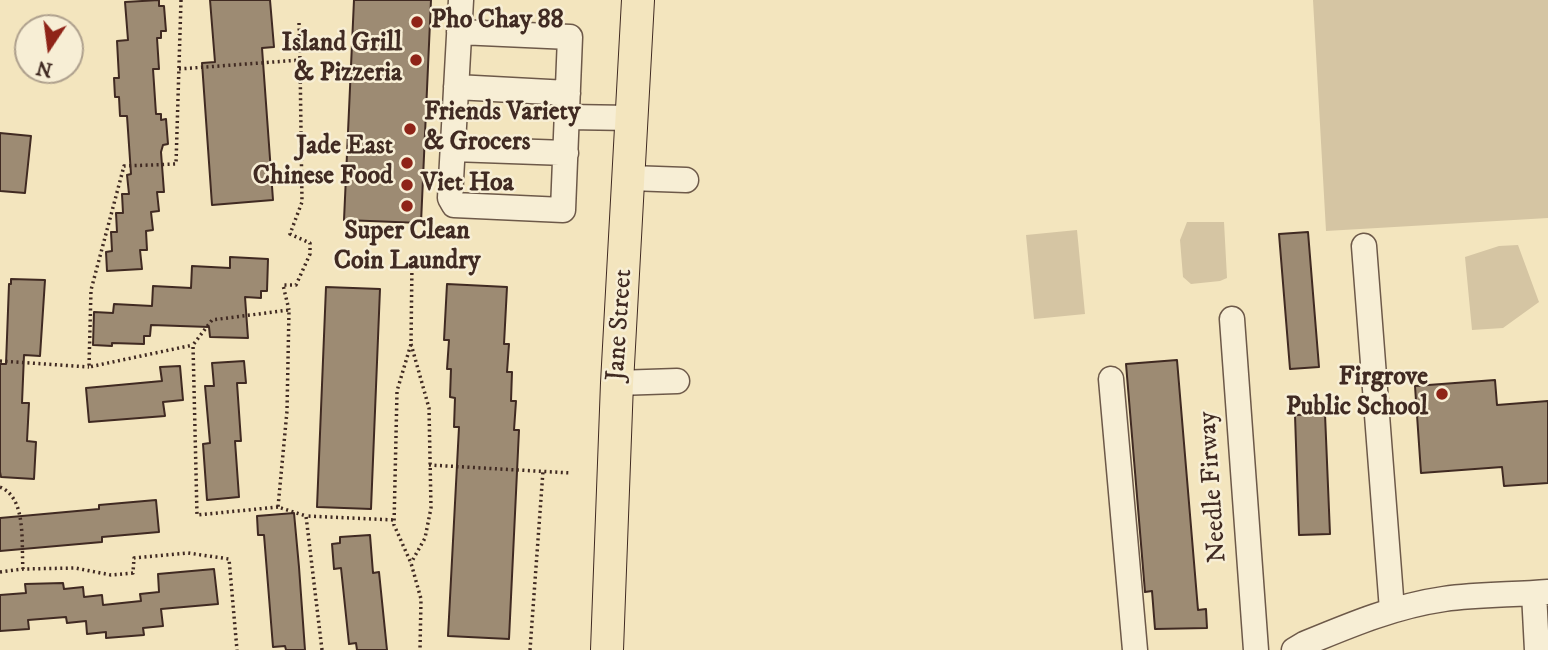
<!DOCTYPE html>
<style>
body{margin:0}
#map{position:relative;width:1548px;height:650px;overflow:hidden;background:#f3e5be;font-family:"IM FELL DW Pica",serif}
canvas{display:block}
.north{position:absolute;left:14px;top:14px;width:70px;height:70px;box-sizing:border-box;background:#f7eed5;border:2px solid #aea08d;border-radius:50%;rotate:193deg;font-size:19px;font-weight:700;line-height:28px;text-align:center;color:#402a22}
.north::after{content:'';display:block;margin:auto;width:24px;height:32px;background:#8f2418;clip-path:polygon(50% 0,100% 100%,50% 72%,0 100%)}
</style>
<div id="map">
<canvas width="1548" height="650"></canvas>
<div class="north">N</div>
</div>
<script>
const context = document.querySelector('canvas').getContext('2d');
context.lineJoin = 'round';
function fill(path, color) { context.fillStyle = color; context.fill(path, 'evenodd'); }
function strokePath(path, color, width, dash) { context.strokeStyle = color; context.lineWidth = width; context.lineCap = dash ? 'butt' : 'round'; context.setLineDash(dash || []); context.stroke(path); }
function write(font, color, halo, rows, align = 'center') {
  context.font = font + ' "IM FELL DW Pica",serif'; context.lineWidth = 5; context.setLineDash([]); context.textBaseline = 'middle'; context.strokeStyle = halo; context.fillStyle = color; for (const [text, x, y, turn = 0] of rows) {
    context.save(); context.translate(x, y); context.rotate((+turn || 0) * Math.PI / 180); context.textAlign = isNaN(turn) ? turn : align; if (halo) context.strokeText(text, 0, 0); context.fillText(text, 0, 0); context.restore();
  }
}
const green = new Path2D(`
 M1313 0H1548V218L1326 231Z
 M1187 222H1224L1227 278 1220 281 1191 284 1183 277 1180 240Z
 M1077 230 1085 314 1034 319 1026 235Z
 M1518 245 1539 302 1503 328 1472 330 1465 257 1499 246Z`);
const building = new Path2D(`
 M159 0V6H164L166 31H161V38H157L159 69H153L156 114H161V120L166 119 168 144 163 145 161 152 164 192H157L159 211 151 212 153 230 146 231 147 250H140L142 269 107 271 106 252 112 251 111 232H117L116 213H123L122 194H129L127 175 131 174 127 116H120L119 97H115L114 78H119L117 41 128 40 125 2Z
 M210 0H270L274 47 262 48 273 200 212 205 202 63 215 62Z
 M354 0H431L421 223 344 220Z
 M0 133 31 136 25 193 0 191Z
 M1308 232 1319 367 1290 369 1279 234Z
 M230 257 268 259 267 291H261V298L245 297 248 338 210 337 209 327 151 325 150 336H144V344L112 343V346L93 345 94 312 113 313 114 304 152 306 153 286 191 288 192 266 230 268Z
 M11 279 45 280 40 356 24 355 22 403H29L27 441 36 442 34 479 1 477 0 472V364H6L9 284H11Z
 M447 284 507 287 504 344H509L507 372H512L511 401H516L514 430H519L509 639 448 636 459 427H454L455 398 450 397 451 369H447L449 340H444Z
 M326 287 380 289 371 509 317 507Z
 M1177 360 1198 610 1206 609 1207 628 1155 629 1152 591 1145 592 1126 364Z
 M244 361 246 383H237L241 441H235L239 497 207 500 203 444 210 443 205 386H214L212 363Z
 M180 366 183 400 163 402 165 416 89 422 86 388 162 381 160 367Z
 M1495 380 1497 405 1548 401V483L1504 486 1502 467 1421 473 1415 386Z
 M1325 414 1330 534 1299 535 1295 415Z
 M156 500 159 532 102 537V542L0 551V518L99 509V505Z
 M294 513 299 567 305 650H286L285 646 273 647 264 535H258L257 516Z
 M370 535 373 573 379 572 387 650H357L356 643 349 644 341 568 334 569 332 544 340 543V537Z
 M214 569 218 604 161 609 163 626 143 628 144 635 106 638V632L87 634 86 621 67 623 66 617 28 620 29 629 0 631V595L26 593 25 584 63 583 64 589 83 587 84 597 102 595 103 605 141 601 140 594 159 592 158 574Z`);
const path = new Path2D(`
 M181 0 176 164 124 166 91 290 89 367 193 345
 M299 23 300 60
 M179 69 300 60 302 202 290 234 310 243V254L296 285H283L289 310
 M412 262 411 344 397 391 394 525 411 563 421 599 420 650
 M411 344 429 408 431 508 425 538 411 563
 M0 361 89 367
 M429 465 571 473
 M0 487C27 498 21 543 23 569
 M278 507 197 515 193 345 212 320 289 310 287 411 278 507 306 516
 M0 572 23 569 75 568 111 575 133 573 134 558 188 553 229 559 237 650
 M322 650 306 516 394 520
 M530 650 543 471`);
const minor = new Path2D(`
 M459 32 570 37 563 210 454 205 450 198 461 0
 M456 87 568 93
 M567 117 632 118
 M453 149 566 153
 M630 178 686 180
 M1364 246 1392 610
 M1232 319 1256 650
 M1111 379 1135 650
 M617 383 677 381
 M1534 593 1537 650
 M1294 650 1304 644C1350 625 1395 606 1444 599 1479 594 1513 595 1548 592`);
const major = new Path2D(`
 M607 650 617 383 638 0`);
const markers = [
 [417,22,7,"#8f2418"],
 [416,60,7,"#8f2418"],
 [410,129,7,"#8f2418"],
 [407,163,7,"#8f2418"],
 [407,185,7,"#8f2418"],
 [407,206,7,"#8f2418"],
 [1442,394,7,"#8f2418"]
];
const poiNames = [
 ["Pho Chay 88",431,22],
 ["Island Grill",402,45,"right"],
 ["& Pizzeria",402,75,"right"],
 ["Friends Variety",424,114],
 ["& Grocers",424,144],
 ["Jade East",393,148,"right"],
 ["Chinese Food",393,178,"right"],
 ["Viet Hoa",421,185],
 ["Super Clean",407,233,"center"],
 ["Coin Laundry",407,263,"center"],
 ["Firgrove",1428,379,"right"],
 ["Public School",1428,409,"right"]
];
const streetNames = [
 ["Jane Street",621,325,-86],
 ["Needle Firway",1214,487,-94]
];
fill(green, '#d5c5a3');
fill(building, '#9d8b73');
strokePath(building, '#402a22', 2);
strokePath(minor, '#6d5949', 27);
strokePath(major, '#402a22', 34);
strokePath(path, '#402a22', 3.5, [2, 3.5]);
strokePath(minor, '#f7eed5', 24);
strokePath(major, '#f3e5be', 32);
for (const [x, y, r, color] of markers) { const dot = new Path2D(); dot.arc(x, y, r, 0, 2 * Math.PI); context.fillStyle = color; context.fill(dot); strokePath(dot, '#f7eed5', 2.5); }
write('bold 26px', '#402a22', '#f7eed5', poiNames, 'left');
write('26px', '#402a22', '#f7eed5', streetNames);
</script>
